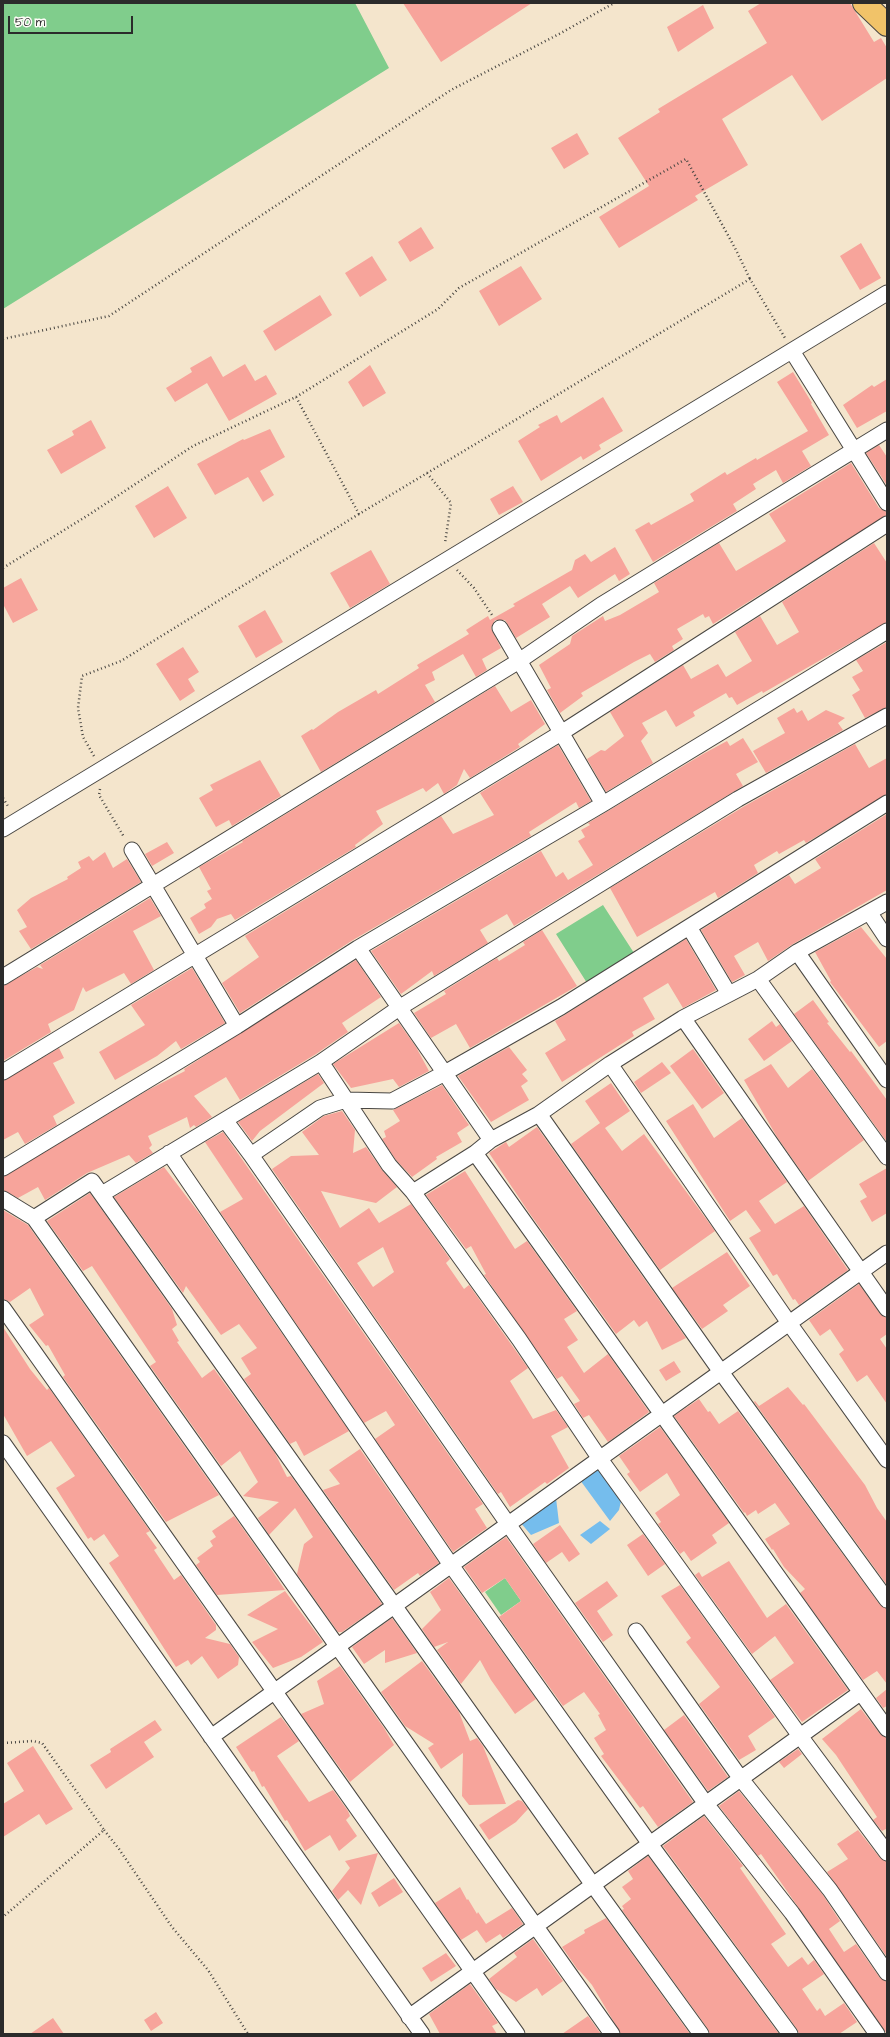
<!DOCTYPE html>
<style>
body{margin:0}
#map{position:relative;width:890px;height:2037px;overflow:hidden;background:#f4e5cc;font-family:"Architects Daughter",sans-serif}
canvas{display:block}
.frame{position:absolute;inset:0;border:4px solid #2b2b2b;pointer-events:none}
.scale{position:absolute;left:8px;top:16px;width:125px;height:18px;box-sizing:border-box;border:2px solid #2b2b2b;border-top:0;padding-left:5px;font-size:12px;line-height:14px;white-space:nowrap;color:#2b2b2b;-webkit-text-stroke:3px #fdfcf7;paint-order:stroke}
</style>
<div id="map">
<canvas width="890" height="2037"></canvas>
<div class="frame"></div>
<div class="scale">50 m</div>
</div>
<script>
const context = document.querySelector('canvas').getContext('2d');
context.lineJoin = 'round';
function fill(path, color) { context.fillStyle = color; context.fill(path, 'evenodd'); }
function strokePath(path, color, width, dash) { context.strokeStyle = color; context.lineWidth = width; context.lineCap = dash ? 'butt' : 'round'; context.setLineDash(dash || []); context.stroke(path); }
const green = new Path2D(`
 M3 3H355L389 68 3 309Z
 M603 905 634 953 587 983 556 934Z
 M505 1578 521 1601 501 1615 485 1592Z`);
const water = new Path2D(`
 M599 1466 622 1497 619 1510 610 1521 580 1480Z
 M556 1498 559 1523 531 1535 520 1522Z
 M600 1521 610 1529 591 1544 580 1535Z`);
const building = new Path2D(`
 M403 3H532L441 62Z
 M761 3H850L874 42 881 38 887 48V78L822 121 792 75 722 119 748 165 695 196 698 200 619 248 599 217 649 186 618 138 660 112 658 109 767 43 748 11Z
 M703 5 714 28 678 52 667 27Z
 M577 133 589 154 564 169 551 148Z
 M421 227 434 248 410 262 398 242Z
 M861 243 881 278 860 290 840 256Z
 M372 256 387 280 360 297 345 273Z
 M521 266 542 299 499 326 479 291Z
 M320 295 332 315 275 351 263 331Z
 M211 356 223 377 245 364 255 381 266 375 277 394 229 421 207 383 175 402 166 388 192 372 190 368Z
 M370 365 386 393 363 407 348 382Z
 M793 372 812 403 811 404 829 435 802 451 811 466 783 483 776 470 753 484 756 489 733 504 737 511 653 562 635 530 649 522 651 525 694 501 690 494 725 472 727 475 756 458 757 460 808 431 777 382Z
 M887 379V411L857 428 843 405 872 385 874 387Z
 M603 397 623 431 599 445 601 449 583 460 581 456 541 481 518 441 540 427 538 425 557 415 561 423Z
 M91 420 106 448 61 474 47 450 74 435 72 431Z
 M270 429 285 457 260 471 274 495 263 502 248 477 215 495 197 464 243 439 244 440Z
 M879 445 887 457 886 484 866 453Z
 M851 463 879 508 887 512V515L713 624 709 616 705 618 703 614 677 629 683 639 672 646 674 650 655 662 650 654 634 662 581 693 583 696 560 713 547 690 551 688 539 665 570 644 572 636 603 616 605 621 620 615 659 592 654 583 719 543 736 571 780 545 786 541 769 514Z
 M168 486 187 518 154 538 135 506Z
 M513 486 523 502 499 515 490 499Z
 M874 543 887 563V622L763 693 762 691 737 705 732 697 729 698 726 693 693 712 695 716 676 727 666 710 642 723 648 733 641 741 653 763 606 792 587 759 601 750 605 751 624 736 610 712 683 665 691 679 718 664 726 677 752 661 735 632 760 616 777 645 799 632 782 602Z
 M615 547 630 574 619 581 615 574 578 598 570 586 542 604 550 617 516 638 505 620H495L491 628 501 648 482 659 487 670 476 677 463 654 432 672 435 680 425 685 435 702 321 772 301 736 312 729 313 730 338 712 376 690 378 694 419 668 417 665 469 634 466 630 488 616 490 620 515 606 513 604 572 570 575 560 585 554 591 562Z
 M371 550 390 584 350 608 330 573Z
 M21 578 38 610 13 623 3 604V588Z
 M265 610 283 642 256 658 238 626Z
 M887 642V707L865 718 852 695 860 690 852 677 863 671 856 660Z
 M183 647 199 672 188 679 195 691 180 701 156 664Z
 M495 686 511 712 531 700 545 724 518 744 520 747 470 778 464 769 457 785 444 794 438 783 426 792 423 788 376 811 383 824 355 845 356 847 235 920 231 914 217 919 211 927 199 934 190 918 206 908 204 904 212 899 207 891 211 889 199 867 243 842 242 841Z
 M794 708 797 713 802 710 808 721 826 710 845 718 838 723 843 730 766 773 753 751 785 733 777 718Z
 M743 738 758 762 736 774 743 786 514 926 507 914 480 930 488 943 434 976 432 971 401 994 371 951 541 851 556 877 563 872 568 880 593 865 578 841 585 837 581 830 590 825 588 823 703 754 727 741 730 746Z
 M855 744 869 768 887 758V794L806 843 804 840 779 854 777 851 754 865 758 873 718 898 715 892 637 937 610 888 743 807Z
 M558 745 591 801 579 808 576 802 529 832 531 836 353 940 240 1013 222 983 259 957 245 936 441 816 453 834 494 815 480 793Z
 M260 760 281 796 232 826 229 820 216 827 199 798 213 790 210 785Z
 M887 814V890L793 944 768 961 758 942 734 956 745 975 732 982 701 930 789 875 795 884 821 868 815 859Z
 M167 842 174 853 152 866 145 854Z
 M105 852 113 868 127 859 141 882 31 949 19 931 27 927 17 910 31 898 68 879 67 877 81 868 78 862 89 856 93 861Z
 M150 898 161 916 133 931 154 970 131 984 124 973 86 992 83 987 74 1010 48 1024 51 1032 3 1061V986L37 967 43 969 40 965Z
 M861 927 887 959V1041L879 1047 830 982 831 981 815 952Z
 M542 930 577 986 470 1048 456 1024 431 1038 414 1013 446 994 444 991 497 958 499 961 525 945 523 942Z
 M686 939 716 990 683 1008 668 983 643 998 655 1019 632 1032 634 1036 562 1082 545 1053 566 1040 555 1021Z
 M356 960 381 997 342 1023 348 1032 316 1054 240 1100 226 1077 194 1096 212 1117 196 1127 194 1125 190 1128 187 1117 148 1136 152 1145 149 1148 153 1153 136 1163 129 1155 87 1173 45 1200 38 1187 18 1198 3 1190V1177L150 1089 185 1071 184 1069Z
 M192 968 225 1023 181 1049 176 1041 157 1056 115 1080 99 1052 145 1025 131 1005Z
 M813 1000 829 1022 827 1023 850 1052 851 1051 887 1100V1142L794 1014Z
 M772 1021 776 1027 780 1024 792 1041 764 1061 748 1039Z
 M399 1023 416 1047 429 1071 399 1087 393 1079 351 1088 333 1064Z
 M509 1047 527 1070 522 1074 528 1081 521 1086 529 1100 491 1122 458 1076Z
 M59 1048 64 1058 53 1063 75 1103 53 1116 57 1125 25 1144 18 1132 3 1140V1081Z
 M693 1049 724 1093 702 1109 670 1066Z
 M662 1062 671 1073 641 1093 634 1082Z
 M771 1064 788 1088 812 1069 864 1140 808 1181 777 1137 744 1080Z
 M318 1074 324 1083 260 1131 252 1141 238 1122Z
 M611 1083 630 1111 605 1128 622 1151 644 1134 715 1231 660 1270 571 1144 600 1123 585 1101Z
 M442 1085 469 1125 457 1133 462 1142 436 1157 437 1159 412 1177 396 1160 382 1139 386 1137 384 1131 400 1121 393 1110Z
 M693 1104 714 1138 742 1118 787 1182 759 1201 775 1224 804 1206 848 1270 799 1305 795 1299 793 1300 777 1274 773 1276 749 1238 761 1231 746 1210 730 1221 666 1121Z
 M342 1111 355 1130 353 1153 366 1147 382 1170 397 1187 376 1203 321 1191 340 1228 369 1208 379 1223 411 1204 450 1259 446 1263 464 1289 469 1285 528 1368 510 1381 533 1419 556 1410 568 1427 551 1436 569 1468 547 1484 545 1482 510 1507 501 1492 498 1494 272 1169 291 1156 319 1155 302 1132 324 1116ZM383 1247 394 1272 373 1287 357 1263Z
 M537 1127 686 1338 662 1350 647 1321 639 1327 634 1320 616 1334 530 1214 489 1153 506 1142 509 1147Z
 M223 1132 483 1504 475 1509 487 1528 453 1552 375 1439 395 1425 386 1411 364 1423 220 1212 243 1199 205 1142Z
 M164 1167 199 1213 349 1431 304 1456 296 1441 290 1444 244 1379 251 1374 241 1358 257 1348 239 1324 221 1335 186 1286 183 1293 114 1197Z
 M887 1168V1213L872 1222 860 1201 867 1197 859 1184Z
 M465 1171 515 1249 527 1241 577 1311 564 1319 578 1340 567 1347 584 1373 608 1354 649 1412 608 1442 589 1415 583 1418 574 1404 580 1401 562 1376 557 1379 484 1275 486 1274 471 1246 466 1249 426 1195Z
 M90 1193 172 1309 177 1325 172 1329 179 1341 177 1342 202 1378 214 1369 275 1453 287 1477 291 1476 382 1604 342 1632H338L297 1574 304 1544 313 1537 295 1508 269 1535 258 1518 279 1502 243 1496 258 1482 240 1451 221 1466 150 1366 156 1362 92 1266 83 1271 47 1221Z
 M3 1210 28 1225 219 1495 166 1522 63 1377 65 1375 48 1345 46 1346 29 1325 44 1315 30 1288 10 1302 3 1299Z
 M727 1252 750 1286 723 1305 728 1311 702 1329 672 1288Z
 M859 1284 880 1314 887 1318V1334L880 1339 887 1349V1404L867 1375 857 1382 839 1354 844 1350 830 1329 820 1336 809 1320Z
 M3 1327 30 1369 47 1390 49 1388 150 1531 146 1533 157 1548 154 1550 174 1580 181 1575 216 1625V1630L205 1638 230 1644 239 1657 238 1665 218 1679 202 1656 191 1665 188 1660 176 1667 109 1563 119 1556 104 1534 94 1541 91 1537 88 1539 56 1488 75 1476 51 1441 27 1456 3 1414Z
 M674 1361 681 1372 666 1381 659 1370Z
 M788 1387 803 1405 804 1404 865 1485 877 1508 887 1522V1585L754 1402 755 1401 759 1406Z
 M699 1399 708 1412 710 1411 719 1424 738 1411 880 1605 887 1609V1684L877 1671 863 1680 800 1593 805 1589 784 1567 773 1549 772 1550 765 1539 790 1524 775 1503 758 1514 756 1510 747 1516 745 1512 744 1513 674 1416Z
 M660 1427 729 1523 712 1535 717 1543 691 1561 684 1551 680 1554 658 1524 661 1522 655 1513 680 1495 667 1473 640 1492 627 1474 630 1472 619 1456Z
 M360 1449 439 1563 420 1576 418 1573 394 1590 323 1490 340 1484 329 1470Z
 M234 1516 263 1557 285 1590 217 1595 196 1565 200 1562 197 1558 213 1546 210 1541 216 1537 212 1531Z
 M560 1525 580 1554 569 1562 562 1552 546 1563 533 1544Z
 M643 1534 665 1564 648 1576 627 1545Z
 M506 1537 693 1802 658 1827 643 1806 640 1808 601 1756 604 1754 594 1738 606 1730 598 1715 600 1714 584 1692 563 1706 499 1617 521 1601 505 1578 482 1593 464 1567Z
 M729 1561 767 1618 786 1604 848 1690 802 1722 770 1680 794 1663 775 1636 752 1654 695 1575 699 1572 702 1577Z
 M449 1578 536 1699 515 1714 491 1680 480 1660 461 1684 437 1650 448 1642 434 1647 422 1629 441 1610 430 1592Z
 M607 1581 618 1596 597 1611 613 1635 603 1642 575 1603Z
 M680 1585 775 1717 748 1736 756 1750 739 1760 699 1704 720 1687 686 1642 691 1638 661 1596Z
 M285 1591 323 1642 301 1657 273 1668 252 1642 278 1629 247 1615Z
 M392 1618 417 1653 385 1663V1650L364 1664 352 1647Z
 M422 1661 459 1712 470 1741 477 1738 483 1746 506 1804 469 1805 462 1796 463 1753 441 1769 428 1748 434 1744 405 1726 381 1692Z
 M340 1666 384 1728 394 1745 350 1782 301 1714 324 1704 317 1681Z
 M887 1689V1706L883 1708 876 1698Z
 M861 1709 880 1734 887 1738V1830L886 1829 882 1831 873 1820 877 1817 836 1755 822 1739Z
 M684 1715 728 1777 708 1791 664 1730Z
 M281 1717 299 1741 277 1756 309 1802 333 1790 348 1811 350 1816 346 1820 357 1836 339 1851 330 1835 305 1851 287 1820 285 1821 264 1786 262 1787 254 1771 252 1772 236 1747Z
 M155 1720 162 1730 144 1742 154 1757 106 1789 90 1765 111 1752 110 1749Z
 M33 1746 73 1809 46 1825 39 1814 3 1837V1804L24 1791 7 1763Z
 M798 1749 802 1754 784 1768 779 1762Z
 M739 1791 823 1895 840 1921 829 1929 844 1952 856 1944 880 1978 887 1982V2034L761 1854 758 1856 719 1806Z
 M518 1800 522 1801 528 1809 516 1822 489 1840 479 1825Z
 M704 1816 743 1866 740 1868 786 1934 771 1944 788 1967 802 1957 808 1965 814 1960 824 1974 802 1989 817 2011 820 2008 825 2016 844 2003 857 2022 839 2034H799L797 2029 663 1846Z
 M858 1830 880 1858 887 1862V1957L827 1872 848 1859 837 1844Z
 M378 1853 361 1905 348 1890 338 1900 332 1891 350 1868 345 1861Z
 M648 1856 779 2034H710L708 2029 622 1910 624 1909 622 1906 631 1899 622 1887 633 1879 628 1871Z
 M394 1878 403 1892 379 1907 371 1893Z
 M460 1887 467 1900 468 1899 477 1914 478 1912 486 1924 512 1908 523 1924 503 1938 500 1934 486 1943 477 1930 461 1940 435 1903Z
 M606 1918 690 2034H621L592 1985 579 1970H578L562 1947 585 1933 584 1930Z
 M533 1939 563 1981 542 1996 537 1988 516 2002 496 1989 489 1979 517 1957 514 1953Z
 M446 1953 456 1966 431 1982 422 1968Z
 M470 1984 498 2023 492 2026 497 2034H440L429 2014Z
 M156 2012 163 2023 151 2031 144 2020Z
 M588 2016 601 2034H562Z
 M53 2018 64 2034H30Z`);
const path = new Path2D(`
 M3 339 109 316 451 90 561 33 614 3
 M296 397 438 309 459 288 686 159 735 248 750 279
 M427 473 451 503 445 543
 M3 568 90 514 193 446 296 397 359 514 750 279 785 338
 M457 570 474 588 492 615
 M94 756 83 737 78 708 82 676 121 661 359 514
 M100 789 99 795 124 837
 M3 798 9 808
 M3 1743 33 1741 42 1743 104 1830 3 1917
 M104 1830 119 1849 172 1927 208 1970 248 2034`);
const minor = new Path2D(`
 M792 351 887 503
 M500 628 603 804
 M3 829 887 293
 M132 850 237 1026
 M869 912 887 939
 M689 927 729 994
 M358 948 491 1140
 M797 952 887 1080
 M3 977 519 661 601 605 887 430
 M758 979 887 1157
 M683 1018 887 1309
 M321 1062 389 1165 413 1192 519 1339 600 1459 800 1736 887 1853
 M610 1064 789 1323 887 1460
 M3 1072 561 733 887 524
 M539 1114 721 1372 887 1600
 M225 1120 251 1155 508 1524 706 1804 792 1913 877 2034
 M169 1153 451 1565 650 1844 790 2034
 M475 1153 887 1729
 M251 1155 320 1108 346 1100 392 1101 443 1074 561 1007 887 803
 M3 1168 237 1026 358 948 603 804 887 631
 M413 1192 475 1153 491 1140 539 1114 610 1064 683 1018 758 979 797 952 887 902
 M102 1194 321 1062 399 1008 738 799 887 716
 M3 1199 34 1218 92 1181 593 1885 701 2034
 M34 1218 612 2034
 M3 1308 517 2034
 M3 1443 422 2034
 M636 1631 741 1779 830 1890 887 1973
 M211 1737 887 1253
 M409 2017 860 1693`);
const primary = new Path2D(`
 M864 3 887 25`);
fill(green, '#80cd8c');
fill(water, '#75bded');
fill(building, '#f7a49b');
strokePath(minor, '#494743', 17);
strokePath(primary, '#494743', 24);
strokePath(path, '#494743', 2.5, [1, 3]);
strokePath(minor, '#fff', 15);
strokePath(primary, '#f1c369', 22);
</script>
